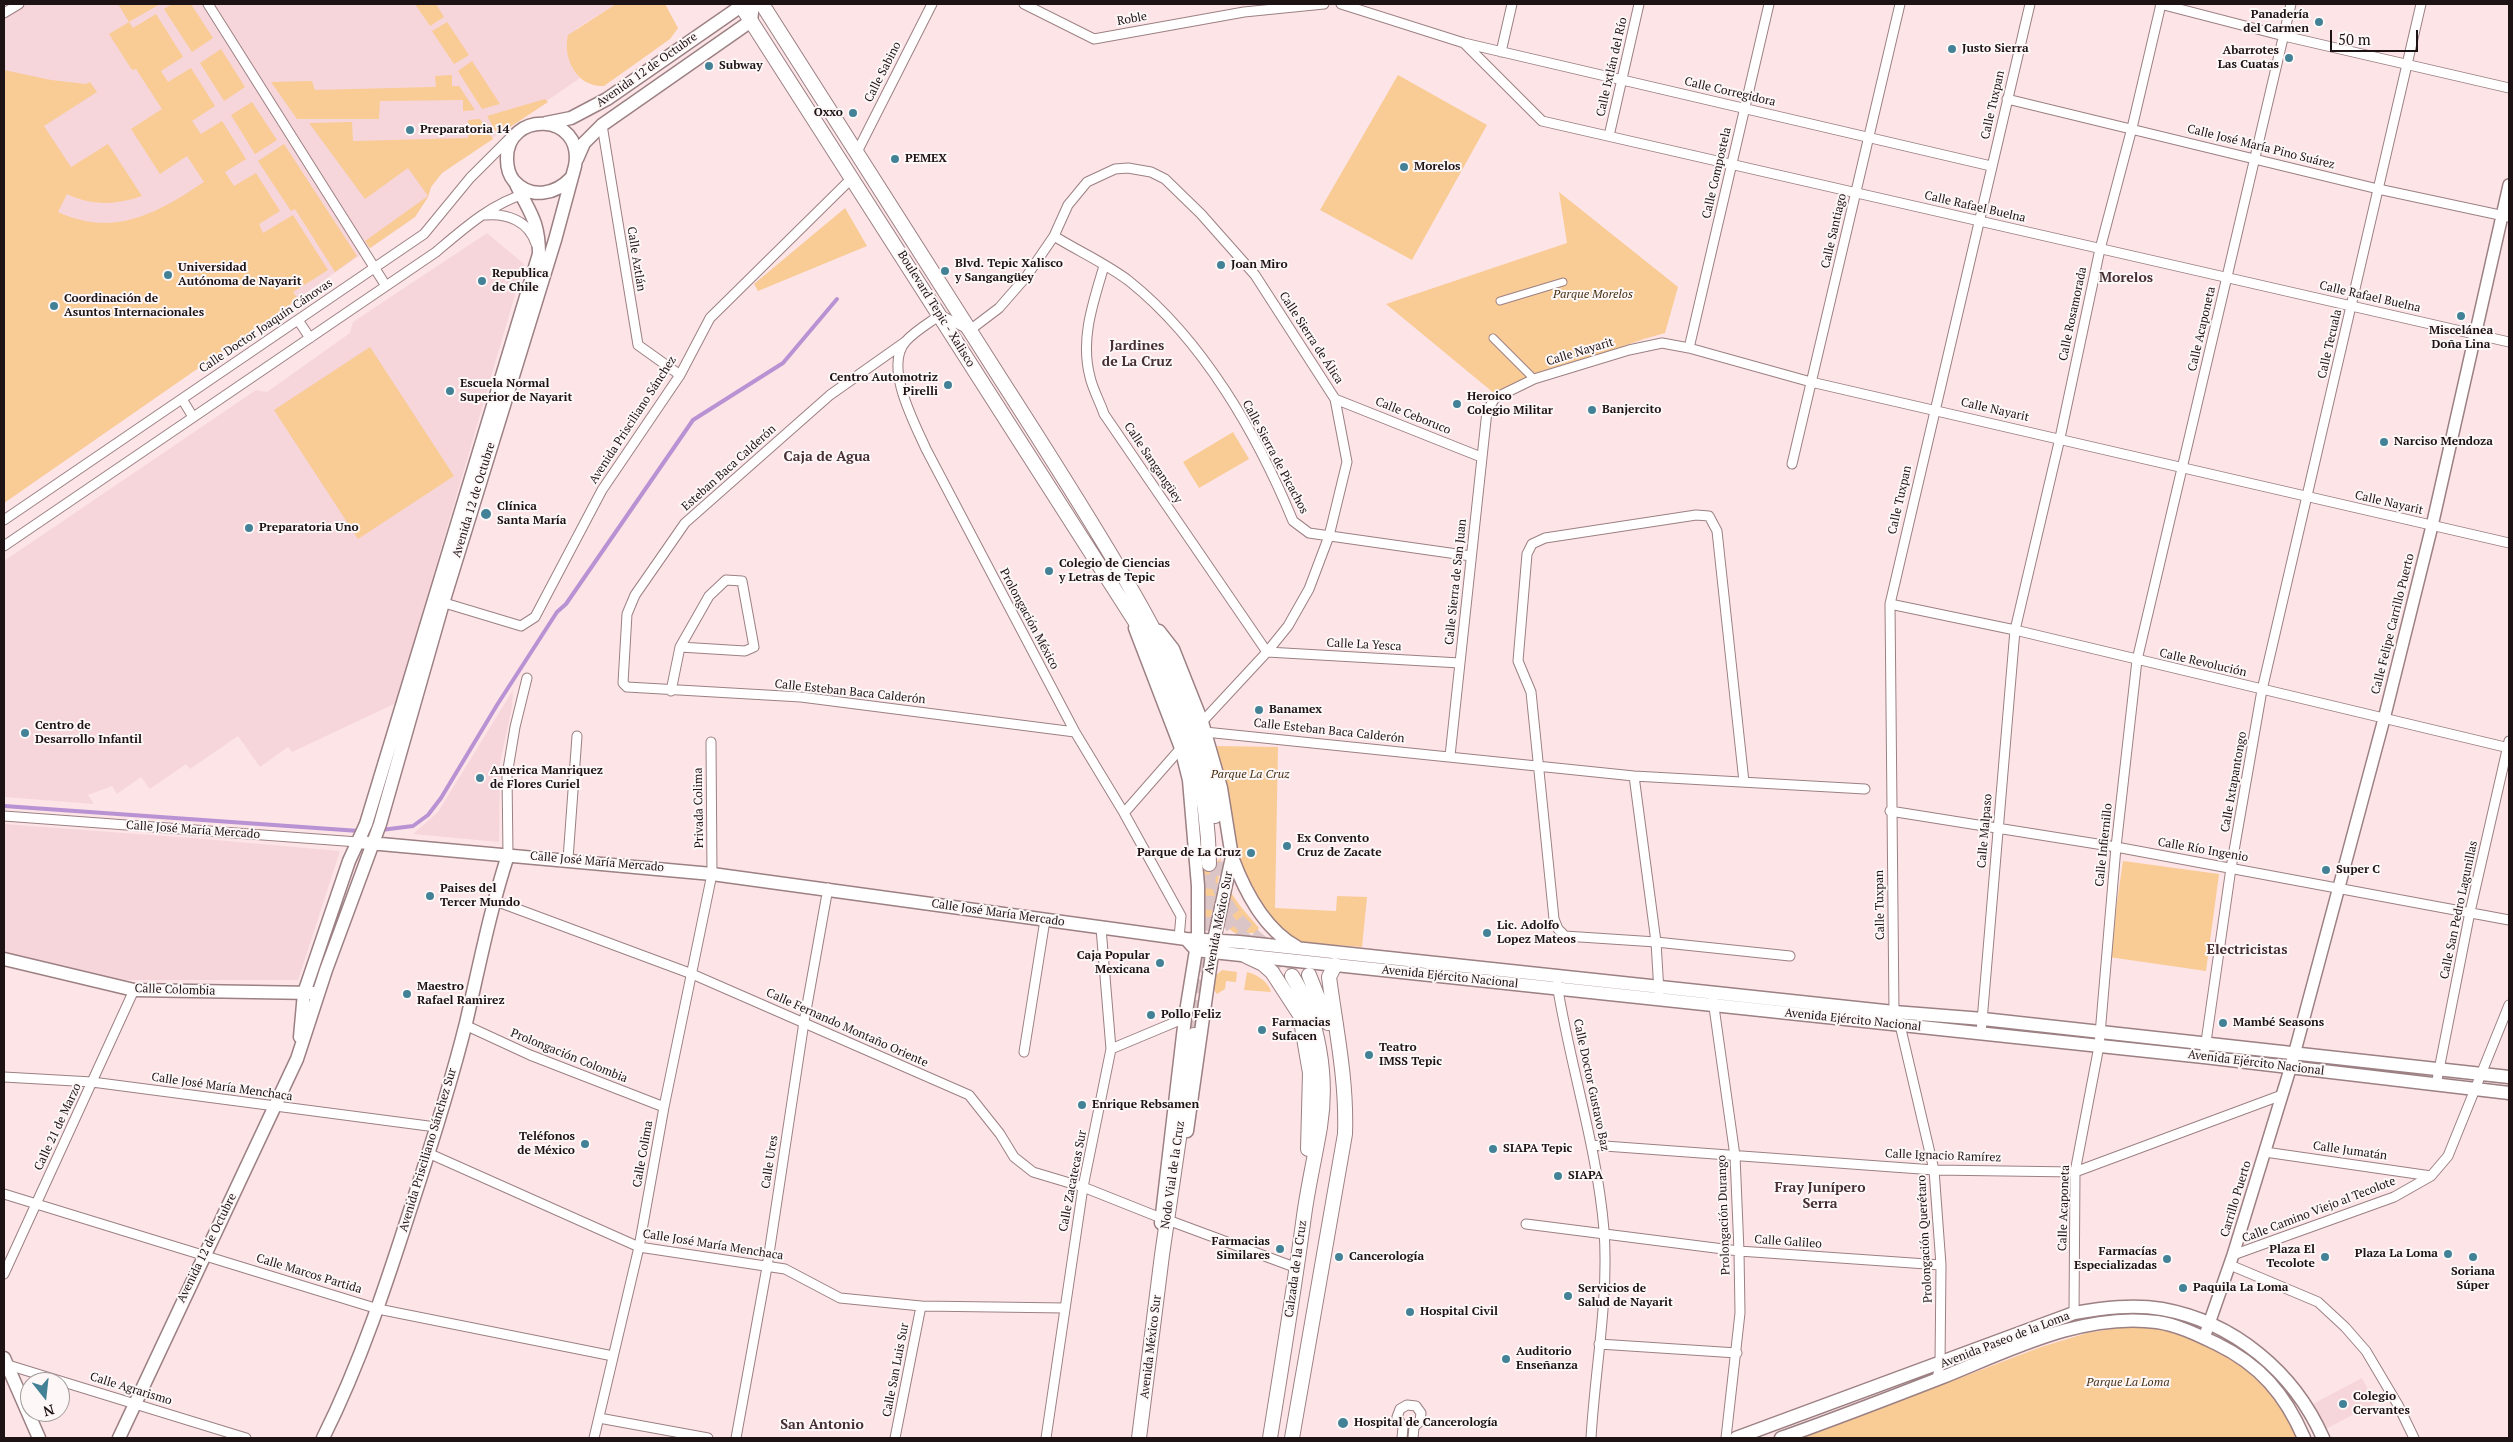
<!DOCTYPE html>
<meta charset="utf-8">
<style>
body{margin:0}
#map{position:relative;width:2513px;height:1442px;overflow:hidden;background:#fde4e7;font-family:"PT Serif",serif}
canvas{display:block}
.frame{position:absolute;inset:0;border:5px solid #1d1314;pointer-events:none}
.north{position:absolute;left:20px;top:1372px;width:50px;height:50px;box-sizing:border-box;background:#fdf7f7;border:1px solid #a39c9c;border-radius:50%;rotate:164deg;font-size:14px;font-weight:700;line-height:20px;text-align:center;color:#1d1314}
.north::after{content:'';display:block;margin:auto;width:18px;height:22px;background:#438296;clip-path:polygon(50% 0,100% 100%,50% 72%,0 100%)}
.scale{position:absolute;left:2330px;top:30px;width:88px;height:22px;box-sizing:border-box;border:2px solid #1d1314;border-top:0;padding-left:6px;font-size:15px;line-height:18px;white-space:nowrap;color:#1d1314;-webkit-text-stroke:4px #fdf7f7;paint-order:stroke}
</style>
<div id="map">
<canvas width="2513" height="1442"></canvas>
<div class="frame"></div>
<div class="north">N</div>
<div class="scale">50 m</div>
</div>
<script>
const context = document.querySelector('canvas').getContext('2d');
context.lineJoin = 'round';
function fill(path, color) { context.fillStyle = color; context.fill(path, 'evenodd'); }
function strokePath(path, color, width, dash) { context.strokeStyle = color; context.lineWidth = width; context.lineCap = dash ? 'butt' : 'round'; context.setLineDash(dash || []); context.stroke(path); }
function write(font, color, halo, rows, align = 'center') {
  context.font = font + ' "PT Serif",serif'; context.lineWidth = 4; context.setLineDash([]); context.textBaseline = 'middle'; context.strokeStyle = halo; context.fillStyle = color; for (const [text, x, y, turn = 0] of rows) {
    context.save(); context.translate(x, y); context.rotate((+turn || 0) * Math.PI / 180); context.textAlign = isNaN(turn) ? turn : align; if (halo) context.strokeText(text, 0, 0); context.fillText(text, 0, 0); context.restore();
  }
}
const built = new Path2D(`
 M4 4H616L576 29 572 67 580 78 442 173 431 187 428 197 415 217 4 503Z
 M487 233 524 264 396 703 292 752 288 747 260 767 238 736 190 769 186 764 150 789 141 777 117 794 112 786 88 795 94 804 4 797V561L256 390 267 392 350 333 353 322Z
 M513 690 512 707 500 763 499 842 413 834 438 812Z
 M4 824 204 839 340 851 298 980H117L4 952Z
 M2362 1378 2375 1403 2324 1430 2311 1405Z`);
const green = new Path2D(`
 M118 4H160L129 22 133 28 156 14 183 57 161 71 168 82 191 68 215 106 192 121 201 134 222 121 246 159 225 172 234 186 256 173 280 211 259 224 263 233 293 215 328 270 293 292 298 299 4 503V70L51 80 86 84 90 82 97 92 44 126 71 167 108 144 142 196C116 205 92 206 67 194L58 212C115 238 157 213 204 182L187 156 160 174 131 129 162 109 136 69 132 70 109 34 129 22Z
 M172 4H191L213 38 192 52 164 9Z
 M415 4H436L444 17 430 26Z
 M616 4H665L678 28 670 39 604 86C578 88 562 59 568 35Z
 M447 22 469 55 454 64 432 31Z
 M221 49 245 87 224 101 200 63Z
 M472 61 500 104 482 109 458 71Z
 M452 75V86H459L475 110 463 111V100L380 101 379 119H297L271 82 312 81 315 90 432 87H436L435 76Z
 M1398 75 1487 125 1412 260 1320 210Z
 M545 99 548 102 498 135 487 116Z
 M252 102 277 140 255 154 231 115Z
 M480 119 493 139 442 173 431 187 428 197 415 217 370 248 365 241 428 196 408 168 365 199 309 123 352 122 353 141 468 138V120Z
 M284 144 357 256 335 272 295 209 291 211 258 161Z
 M1559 192 1678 287 1665 333 1644 339 1533 377 1495 394 1386 304 1567 243Z
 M845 208 867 246 758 291 754 284Z
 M370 347 454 476 358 539 274 410Z
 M1233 432 1249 459 1199 488 1183 462Z
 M1215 746 1278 747 1275 908 1336 911 1337 896 1367 897 1362 947 1282 941 1250 905 1230 836Z
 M1221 858 1217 890 1208 929 1206 930 1200 864 1213 865Z
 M2123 861 2219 874 2206 971 2109 957Z
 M1229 890 1241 907 1259 928 1256 933H1235L1223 925Z
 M1222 970 1237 972 1236 982 1226 981 1225 989 1217 994 1213 988 1215 976Z
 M1247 972C1256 974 1269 982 1271 992L1244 990Z
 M2124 1327C2136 1328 2150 1327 2162 1330 2210 1340 2260 1368 2285 1410 2290 1419 2294 1429 2298 1438H1802L2041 1347 2087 1333Z`);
const stream = new Path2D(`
 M4 806 359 831
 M381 830 413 826 428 815 441 798 497 705 557 612 566 604 693 420 783 363 837 299`);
const primaryTunnel = new Path2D(`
 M1216 862C1217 875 1218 887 1224 899 1240 933 1280 955 1309 975
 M1224 916 1237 933 1292 976
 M1194 1035 1207 919 1209 870`);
const pedestrian = new Path2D(`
 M1500 301 1563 282
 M1493 338 1534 379`);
const minor = new Path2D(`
 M208 4 386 286
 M1024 4 1094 39 1244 12 1324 4
 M1341 4 1464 43 1991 166
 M2160 4 2284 36 2509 88
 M4 13 19 4
 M1464 43 1542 121 2509 342
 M1501 52 1512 4
 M2007 99 2378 189 2509 217
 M602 125 638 345 680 375
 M1609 136 1639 4
 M857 152 932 4
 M485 215C507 213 529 221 536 244
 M1054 236C1078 251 1107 264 1129 281 1203 340 1257 434 1293 521L1309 533 1471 556
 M1104 266C1093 303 1080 339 1090 377 1093 390 1100 402 1104 414L1267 652 1460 663
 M298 320 310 338
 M905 342 830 395 685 523 635 595 627 614 623 683 627 687 801 697 1075 732
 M1689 348 1769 4
 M182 399 193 417
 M1335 399 1481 457
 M1792 464 1900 4
 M4 520 424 234 470 178 511 137
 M4 546 436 252C462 230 492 203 525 194
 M438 601 521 626 535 617 602 490 680 375 710 318 852 178
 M1890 604 2015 630 2509 748
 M671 691 680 647 709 596 726 580 742 581 754 647 745 651 680 647
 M1205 732 1634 776 1865 789
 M1450 756 1487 411 1495 398 1534 379 1629 350 1662 343 1689 348 1811 382 2509 543
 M1634 776 1656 942 1659 992
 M1744 782 1717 531 1709 516 1696 515 1545 538 1532 544 1527 554 1518 661 1531 692 1554 919 1558 929 1565 936 1656 942 1790 956
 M1890 811 2116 847 2509 920
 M1124 813 1181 748
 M4 816 358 842
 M508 855 507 775 515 727 527 678
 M568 859 577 736
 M493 900 692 974 969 1095 1000 1134 1014 1157 1033 1172 1083 1187 1161 1218
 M1179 938 1181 916 1124 813 1075 732 926 449C915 424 883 366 906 341 915 331 929 323 940 315L970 330 999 308 1026 277 1054 236 1068 205 1087 182 1115 169 1128 168 1151 172 1165 179 1201 214 1255 275 1335 399 1347 462 1329 536 1309 589 1288 626 1267 652 1202 722
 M1557 984C1570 1066 1597 1146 1604 1230 1609 1299 1595 1369 1591 1438
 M1713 1000 1735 1156 1739 1251 1740 1313 1726 1438
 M465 1025 530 1055 664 1107
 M1981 1033 2015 630 2060 438 2100 249 2132 128 2161 4
 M1111 1049 1185 1018
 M2205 1049 2231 868 2262 690 2421 4
 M1024 1052 1045 920
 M4 1077 92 1082 436 1127
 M2436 1085 2470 912 2509 741
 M1591 1145 1934 1170 2075 1172 2282 1095
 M2265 1152 2431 1176
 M428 1153 639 1247 785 1269 840 1298 921 1306 1065 1308
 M4 1194 378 1309 613 1356
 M1173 1222 1297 1268
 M1526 1224 1739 1251 1941 1265
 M2233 1255 2394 1197 2431 1176 2448 1156 2509 1005
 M2230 1265 2318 1302 2345 1327 2366 1351 2398 1405 2414 1438
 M4 1274 134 990
 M2074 1313 2075 1172 2099 1046 2116 847 2137 660 2291 4
 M1599 1344 1737 1353
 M8 1365 246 1438
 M1937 1379 1940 1364 1941 1265 1934 1170 1900 1025 1894 1012 1890 604 2030 4
 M599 1418 708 1438
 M594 1438 639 1247 664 1107 712 874 711 742
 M736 1438 767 1267 804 1022 828 888
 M895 1438 921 1306
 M1046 1438 1083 1187 1111 1049 1101 928
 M1402 1438 1403 1427 1397 1417 1400 1409 1407 1405 1416 1406 1421 1413 1420 1421 1414 1427 1413 1438`);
const tertiary = new Path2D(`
 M2204 1338 2233 1255 2291 1066 2384 719 2432 526 2509 185`);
const secondary = new Path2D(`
 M546 123 571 118 607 99 744 4
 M577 159 584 143 602 125 751 21 753 4
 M1135 628 1181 748 1189 780 1198 886V938L1185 1018 1161 1223
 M1159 631 1173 649 1202 722 1221 788 1232 857 1214 940 1187 1131
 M358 842 712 874 1186 939 1239 942 1894 1012 1983 1019 2509 1077
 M1232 857C1245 892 1264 929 1297 947
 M1186 939 1196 950 1213 952 2204 1057 2509 1093
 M4 959 134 990 313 993
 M300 1037 304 993 349 861 366 824 539 254C539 220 529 212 516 184
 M4 1358 39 1438
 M119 1438 297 1059 326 970 380 824 443 603 555 240 575 166C585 112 506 110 507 159 507 167 509 175 514 181 531 200 556 194 571 178
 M323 1438C361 1362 387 1282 413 1201 432 1143 451 1083 466 1023 479 967 490 910 508 855
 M1736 1438 2074 1313C2103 1308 2133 1304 2162 1309 2234 1322 2294 1372 2323 1438
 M1781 1438C1835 1419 1889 1398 1943 1377 2010 1350 2083 1312 2157 1322 2178 1325 2198 1335 2217 1344 2260 1365 2285 1394 2304 1438`);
const primary = new Path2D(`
 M740 4 1154 651C1187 725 1208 783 1209 864
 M762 4C842 129 922 255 1002 381 1040 440 1078 500 1114 560 1162 640 1207 722 1215 816
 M1246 956 1263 964 1272 972 1300 1015 1310 1073 1308 1149
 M1309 975 1328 1023
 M1139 1438 1162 1255 1194 1035
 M1270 1438C1282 1364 1294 1290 1304 1216 1308 1186 1315 1157 1320 1127 1328 1077 1319 1019 1292 976
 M1292 1438 1345 1134C1347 1081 1336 1030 1329 977L1335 965`);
const markers = [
 [2319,22,5,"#438296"],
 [1952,49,5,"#438296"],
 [2289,58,5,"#438296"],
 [709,66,5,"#438296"],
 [853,113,5,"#438296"],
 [410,130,5,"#438296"],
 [895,159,5,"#438296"],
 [1404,167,5,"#438296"],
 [1221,265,5,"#438296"],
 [945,271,5,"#438296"],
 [168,275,5,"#438296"],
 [482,281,5,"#438296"],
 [54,306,5,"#438296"],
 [2461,316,5,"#438296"],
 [948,385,5,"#438296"],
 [450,391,5,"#438296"],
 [1457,404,5,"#438296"],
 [1592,410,5,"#438296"],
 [2384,442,5,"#438296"],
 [486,514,6,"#438296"],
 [249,528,5,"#438296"],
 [1049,571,5,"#438296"],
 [1259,710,5,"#438296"],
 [25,733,5,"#438296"],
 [480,778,5,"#438296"],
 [1287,846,5,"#438296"],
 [1251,853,5,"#438296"],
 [2326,870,5,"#438296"],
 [430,896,5,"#438296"],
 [1487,933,5,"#438296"],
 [1160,963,5,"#438296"],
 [407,994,5,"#438296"],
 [1151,1015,5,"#438296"],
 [2223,1023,5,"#438296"],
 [1262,1030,5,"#438296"],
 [1369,1055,5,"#438296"],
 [1082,1105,5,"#438296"],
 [585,1144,5,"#438296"],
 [1493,1149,5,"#438296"],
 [1558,1176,5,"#438296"],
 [1280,1249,5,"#438296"],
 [2448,1254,5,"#438296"],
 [1339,1257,5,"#438296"],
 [2325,1257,5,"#438296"],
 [2473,1257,5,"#438296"],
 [2167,1259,5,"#438296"],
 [2183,1288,5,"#438296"],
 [1568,1296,5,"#438296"],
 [1410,1312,5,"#438296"],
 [1506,1359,5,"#438296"],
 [2343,1404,5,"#438296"],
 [1343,1423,6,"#438296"]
];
const poiNames = [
 ["Panadería",2309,15,"right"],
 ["del Carmen",2309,29,"right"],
 ["Justo Sierra",1962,49],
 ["Abarrotes",2279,51,"right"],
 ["Las Cuatas",2279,65,"right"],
 ["Subway",719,66],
 ["Oxxo",843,113,"right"],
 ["Preparatoria 14",420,130],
 ["PEMEX",905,159],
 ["Morelos",1414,167],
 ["Blvd. Tepic Xalisco",955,264],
 ["y Sangangüey",955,278],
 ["Joan Miro",1231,265],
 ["Universidad",178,268],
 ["Autónoma de Nayarit",178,282],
 ["Republica",492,274],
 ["de Chile",492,288],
 ["Coordinación de",64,299],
 ["Asuntos Internacionales",64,313],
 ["Miscelánea",2461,331,"center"],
 ["Doña Lina",2461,345,"center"],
 ["Centro Automotriz",938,378,"right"],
 ["Pirelli",938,392,"right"],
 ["Escuela Normal",460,384],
 ["Superior de Nayarit",460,398],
 ["Heroico",1467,397],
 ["Colegio Militar",1467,411],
 ["Banjercito",1602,410],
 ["Narciso Mendoza",2394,442],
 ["Clínica",497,507],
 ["Santa María",497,521],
 ["Preparatoria Uno",259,528],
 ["Colegio de Ciencias",1059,564],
 ["y Letras de Tepic",1059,578],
 ["Banamex",1269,710],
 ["Centro de",35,726],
 ["Desarrollo Infantil",35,740],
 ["America Manriquez",490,771],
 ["de Flores Curiel",490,785],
 ["Ex Convento",1297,839],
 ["Cruz de Zacate",1297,853],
 ["Parque de La Cruz",1241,853,"right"],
 ["Super C",2336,870],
 ["Paises del",440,889],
 ["Tercer Mundo",440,903],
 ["Lic. Adolfo",1497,926],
 ["Lopez Mateos",1497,940],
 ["Caja Popular",1150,956,"right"],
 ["Mexicana",1150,970,"right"],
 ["Maestro",417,987],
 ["Rafael Ramirez",417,1001],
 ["Pollo Feliz",1161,1015],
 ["Farmacias",1272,1023],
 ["Sufacen",1272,1037],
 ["Mambé Seasons",2233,1023],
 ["Teatro",1379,1048],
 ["IMSS Tepic",1379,1062],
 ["Enrique Rebsamen",1092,1105],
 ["Teléfonos",575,1137,"right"],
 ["de México",575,1151,"right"],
 ["SIAPA Tepic",1503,1149],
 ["SIAPA",1568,1176],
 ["Farmacias",1270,1242,"right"],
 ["Similares",1270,1256,"right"],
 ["Plaza El",2315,1250,"right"],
 ["Tecolote",2315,1264,"right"],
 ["Farmacías",2157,1252,"right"],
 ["Especializadas",2157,1266,"right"],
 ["Plaza La Loma",2438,1254,"right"],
 ["Cancerología",1349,1257],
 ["Soriana",2473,1272,"center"],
 ["Súper",2473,1286,"center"],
 ["Paquila La Loma",2193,1288],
 ["Servicios de",1578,1289],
 ["Salud de Nayarit",1578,1303],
 ["Hospital Civil",1420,1312],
 ["Auditorio",1516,1352],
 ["Enseñanza",1516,1366],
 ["Colegio",2353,1397],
 ["Cervantes",2353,1411],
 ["Hospital de Cancerología",1354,1423]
];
const streetNames = [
 ["Roble",1132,19,-10],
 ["Calle Ixtlán del Río",1612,67,-77],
 ["Avenida 12 de Octubre",647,70,-35],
 ["Calle Sabino",883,72,-63],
 ["Calle Corregidora",1730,92,13],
 ["Calle Tuxpan",1993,105,-77],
 ["Calle José María Pino Suárez",2261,147,14],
 ["Calle Compostela",1717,173,-77],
 ["Calle Rafael Buelna",1975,207,13],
 ["Calle Santiago",1834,231,-77],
 ["Calle Aztlán",636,259,81],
 ["Calle Rafael Buelna",2370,297,13],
 ["Boulevard Tepic - Xalisco",936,309,58],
 ["Calle Rosamorada",2073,314,-78],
 ["Calle Doctor Joaquín Cánovas",266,326,-34],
 ["Calle Acaponeta",2202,329,-77],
 ["Calle Sierra de Álica",1311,338,57],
 ["Calle Tecuala",2330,344,-77],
 ["Calle Nayarit",1580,352,-17],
 ["Calle Nayarit",1995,410,13],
 ["Calle Ceboruco",1413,416,22],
 ["Avenida Prisciliano Sánchez",633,420,-57],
 ["Calle Sierra de Picachos",1275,457,62],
 ["Calle Sangangüey",1153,463,56],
 ["Esteban Baca Calderón",729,468,-42],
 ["Avenida 12 de Octubre",474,500,-73],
 ["Calle Tuxpan",1900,500,-77],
 ["Calle Nayarit",2389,503,13],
 ["Calle Sierra de San Juan",1456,582,-84],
 ["Prolongación México",1029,619,62],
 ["Calle Felipe Carrillo Puerto",2393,624,-76],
 ["Calle La Yesca",1364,645,3],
 ["Calle Revolución",2203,663,13],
 ["Calle Esteban Baca Calderón",850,692,6],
 ["Calle Esteban Baca Calderón",1329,731,6],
 ["Calle Ixtapantongo",2234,782,-80],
 ["Privada Colima",699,808,-91],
 ["Calle José María Mercado",193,830,4],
 ["Calle Malpaso",1985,831,-85],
 ["Calle Infiernillo",2104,845,-84],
 ["Calle Río Ingenio",2203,850,10],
 ["Calle José María Mercado",597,862,5],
 ["Calle Tuxpan",1880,905,-91],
 ["Calle San Pedro Lagunillas",2459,910,-78],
 ["Calle José María Mercado",998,913,8],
 ["Avenida México Sur",1219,923,-79],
 ["Avenida Ejército Nacional",1450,977,6],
 ["Calle Colombia",175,990,2],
 ["Avenida Ejército Nacional",1853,1020,6],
 ["Calle Fernando Montaño Oriente",847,1028,24],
 ["Prolongación Colombia",569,1056,22],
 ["Avenida Ejército Nacional",2256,1063,7],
 ["Calle Doctor Gustavo Baz",1591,1085,78],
 ["Calle José María Menchaca",222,1087,8],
 ["Calle 21 de Marzo",58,1127,-65],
 ["Avenida Prisciliano Sánchez Sur",428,1150,-73],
 ["Calle Jumatán",2350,1151,8],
 ["Calle Colima",643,1154,-80],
 ["Calle Ignacio Ramírez",1943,1156,2],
 ["Calle Ures",770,1162,-81],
 ["Nodo Vial de la Cruz",1173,1175,-82],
 ["Calle Zacatecas Sur",1073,1181,-79],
 ["Carrillo Puerto",2236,1199,-73],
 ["Calle Acaponeta",2064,1208,-88],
 ["Calle Camino Viejo al Tecolote",2319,1210,-21],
 ["Prolongación Durango",1724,1215,-92],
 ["Prolongación Querétaro",1925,1239,-93],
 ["Calle Galileo",1788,1242,4],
 ["Calle José María Menchaca",713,1245,9],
 ["Avenida 12 de Octubre",207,1248,-64],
 ["Calzada de la Cruz",1296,1269,-82],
 ["Calle Marcos Partida",309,1274,17],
 ["Avenida Paseo de la Loma",2005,1340,-21],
 ["Avenida México Sur",1151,1347,-83],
 ["Calle San Luis Sur",896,1370,-79],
 ["Calle Agrarismo",131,1389,17]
];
const parkNames = [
 ["Parque Morelos",1593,295],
 ["Parque La Cruz",1250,775],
 ["Parque La Loma",2128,1383]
];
const neighbourhoodNames = [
 ["Morelos",2126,278],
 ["Jardines",1137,346],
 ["de La Cruz",1137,362],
 ["Caja de Agua",827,457],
 ["Electricistas",2247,950],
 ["Fray Junípero",1820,1188],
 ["Serra",1820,1204],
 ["San Antonio",822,1425]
];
fill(built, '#f6d6da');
fill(green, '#f9cb95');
strokePath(stream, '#b892d3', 4);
strokePath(primaryTunnel, '#dbc5c7', 14, [14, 7]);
strokePath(pedestrian, '#9c8083', 9);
strokePath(minor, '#9c8083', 11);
strokePath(tertiary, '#9c8083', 14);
strokePath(secondary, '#9c8083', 15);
strokePath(primary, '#9c8083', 16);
strokePath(pedestrian, '#fff', 7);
strokePath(minor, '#fff', 9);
strokePath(tertiary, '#fff', 11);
strokePath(secondary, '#fff', 12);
strokePath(primary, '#fff', 14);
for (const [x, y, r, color] of markers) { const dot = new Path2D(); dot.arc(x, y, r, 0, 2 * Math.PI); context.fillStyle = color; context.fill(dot); strokePath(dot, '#fdf7f7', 2); }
write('bold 12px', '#1d1314', '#fdf7f7', poiNames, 'left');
write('12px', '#1d1314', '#fdf7f7', streetNames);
write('italic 12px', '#473115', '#fdf7f7', parkNames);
write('bold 14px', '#462f32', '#fdf7f7', neighbourhoodNames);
</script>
